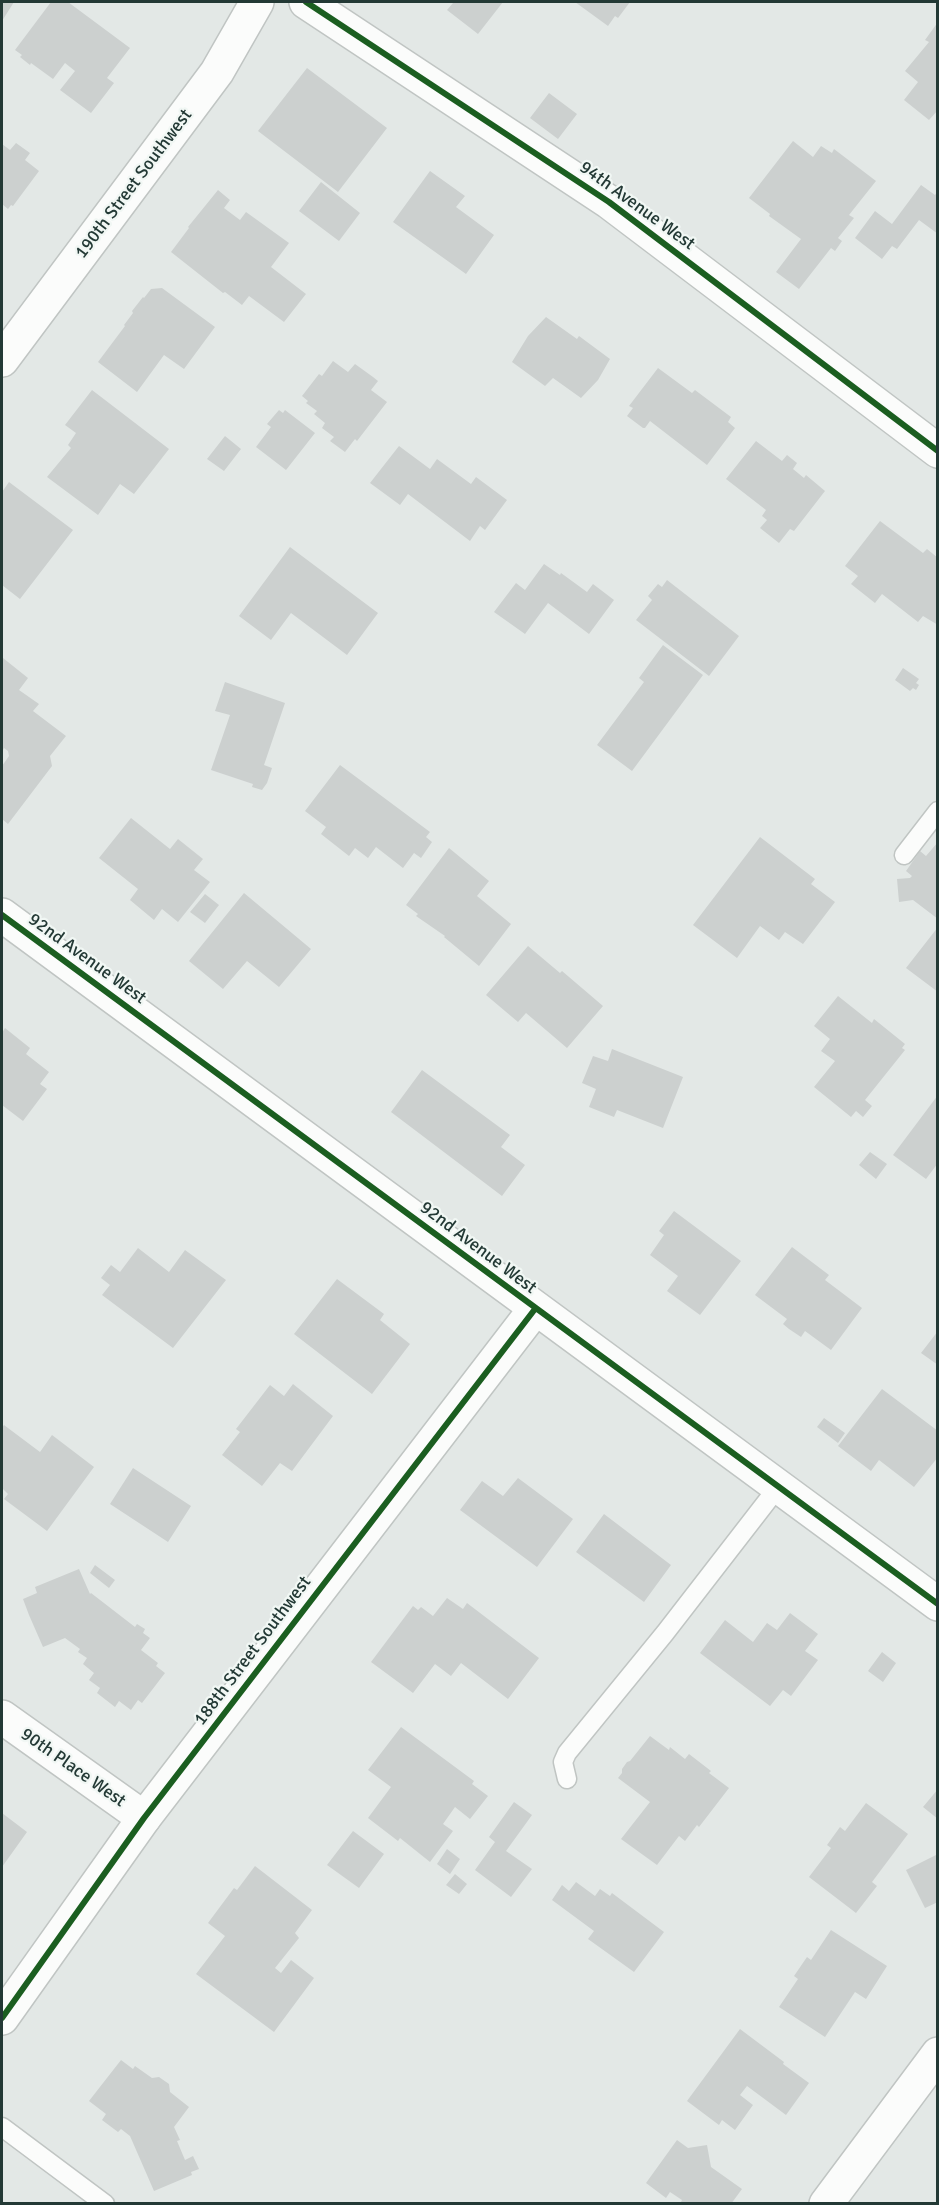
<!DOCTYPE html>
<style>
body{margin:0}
#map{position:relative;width:939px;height:2205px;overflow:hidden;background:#e3e8e6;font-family:Signika,sans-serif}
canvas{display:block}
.frame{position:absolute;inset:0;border:3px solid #233935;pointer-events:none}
</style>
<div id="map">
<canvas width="939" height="2205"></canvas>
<div class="frame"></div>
</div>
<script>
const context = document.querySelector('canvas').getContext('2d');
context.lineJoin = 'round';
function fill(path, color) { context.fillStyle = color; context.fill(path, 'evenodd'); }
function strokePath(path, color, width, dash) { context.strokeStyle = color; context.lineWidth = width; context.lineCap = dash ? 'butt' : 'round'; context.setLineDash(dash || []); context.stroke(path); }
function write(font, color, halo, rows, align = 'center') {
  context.font = font + ' Signika,sans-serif'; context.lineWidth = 4.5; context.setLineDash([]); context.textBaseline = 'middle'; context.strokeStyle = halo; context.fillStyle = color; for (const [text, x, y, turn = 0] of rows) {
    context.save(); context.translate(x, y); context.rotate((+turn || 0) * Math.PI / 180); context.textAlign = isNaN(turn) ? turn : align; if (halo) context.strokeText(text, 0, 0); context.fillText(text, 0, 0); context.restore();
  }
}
const building = new Path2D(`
 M2 2H14L2 21Z
 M51 2H68L130 48 107 78 114 83 91 113 60 90 75 71 65 63 53 79 31 63 30 65 20 57 22 55 15 50Z
 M451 2H503L478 34 447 10 453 3Z
 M575 2H630L618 18 615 16 608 26Z
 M938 22V110L929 120 904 100 918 82 905 71 929 42 925 40Z
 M307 68 387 128 338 192 258 131Z
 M549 93 577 114 558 139 530 118Z
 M793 141 813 157 821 146 832 153 834 149 876 181 849 215 854 218 838 238 842 241 835 251 831 248 799 289 776 272 801 239 769 216 770 214 749 198Z
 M16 143 30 153 25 160 39 171 13 206 11 205 8 209 2 204V144L10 150Z
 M430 171 465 196 456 207 494 235 466 274 393 222Z
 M321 182 360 213 339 241 299 211Z
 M921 185 935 195 938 191V234L919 220 897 249 892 246 882 259 855 238 875 211 892 224Z
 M218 190 230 200 224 208 240 220 246 212 289 243 271 267 306 294 284 322 249 296 242 305 225 292 223 293 171 252 189 228 188 227Z
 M162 288 215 327 184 369 164 355 137 392 98 362 125 326 124 325 133 313 132 311 143 297 144 298 151 289Z
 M546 317 577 339 579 336 610 359 598 380 581 398 553 378 545 386 512 362 528 336Z
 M333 361 348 372 355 364 373 377 378 381 371 390 387 402 357 441 355 439 345 452 330 441 334 437 322 428 325 423 314 414 317 411 306 403 308 401 302 396 319 374 322 376Z
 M658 368 692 393 695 390 731 417 728 422 735 428 707 465 650 421 645 428H643L627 416 633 408 629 406Z
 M92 390 169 449 134 494 120 484 98 515 47 477 71 448 68 445 76 433 65 425Z
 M279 410 283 413 285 410 315 433 286 470 256 447 271 427 267 424Z
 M225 436 241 449 224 471 207 459Z
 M756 441 782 461 787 455 797 463 793 469 804 478 806 475 825 491 794 531 790 529 779 543 760 528 767 520 762 516 766 510 726 479Z
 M399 446 430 469 437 459 471 484 476 477 507 500 485 530 480 526 470 541 408 494 400 505 370 483Z
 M9 482 73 530 20 599 2 585V492Z
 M880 521 923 553 927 549 938 558V625L923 616 918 622 882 594 875 603 851 584 858 576 845 566Z
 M290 547 378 613 347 655 291 613 271 640 239 616Z
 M544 564 560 575 561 573 587 592 593 584 614 600 589 634 548 603 525 634 494 612 516 583 525 590Z
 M667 580 739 636 709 676 636 620 652 600 648 596 658 584 662 587Z
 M663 645 703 675 632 771 597 745 644 682 639 678Z
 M3 658 28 678 19 690 39 704 33 711 66 736 50 756 52 766 8 824 2 819V766L9 756 8 751 4 748 2 752Z
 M903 668 919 679 916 683 919 685 916 690 913 688 910 691 895 680Z
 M225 682 285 703 264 765 272 768 267 783 262 790 252 787 253 784 211 770 230 715 215 711Z
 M340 765 430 832 426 837 432 842 421 858 414 853 403 868 376 847 368 858 355 848 349 856 321 834 326 827 305 811Z
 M131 818 170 849 178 839 203 859 194 870 210 882 178 922 162 909 154 920 130 900 138 889 99 858Z
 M760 837 815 879 811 884 835 902 803 944 785 932 779 940 760 926 737 958 693 925Z
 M938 842V919L913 900 899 902 897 879 910 878 912 876 906 871 920 851 926 856Z
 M449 848 489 881 477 896 511 924 479 966 444 937 445 936 416 916 418 914 406 905Z
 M244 893 311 949 279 987 247 961 223 989 189 961Z
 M205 894 219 905 205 923 190 912Z
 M938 927V992L906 968Z
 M528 946 560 973 562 971 603 1006 567 1048 526 1013 518 1022 486 995Z
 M838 996 872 1023 874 1019 905 1044 902 1048 905 1050 865 1100 872 1106 863 1117 856 1111 851 1117 814 1087 835 1061 821 1051 830 1039 814 1026Z
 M5 1028 30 1048 26 1054 49 1072 40 1084 47 1089 23 1121 2 1105V1033Z
 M612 1049 683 1077 663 1128 617 1110 614 1117 589 1107 596 1089 582 1083 593 1056 608 1061Z
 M422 1070 510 1135 501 1147 525 1165 502 1196 391 1112Z
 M938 1095V1163L926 1179 893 1155Z
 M870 1152 887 1164 876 1179 859 1165Z
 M674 1211 741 1261 700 1315 667 1291 678 1276 650 1255 664 1235 659 1231Z
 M792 1247 829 1275 825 1280 862 1308 831 1350 805 1331 801 1337 789 1329 783 1324 787 1319 755 1295Z
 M138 1248 169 1272 185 1250 226 1280 173 1348 102 1295 110 1285 101 1278 111 1265 120 1272Z
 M337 1279 384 1314 380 1320 410 1344 372 1394 294 1334Z
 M938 1331V1365L921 1353Z
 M293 1384 333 1416 292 1471 280 1463 262 1486 222 1455 240 1432 236 1429 270 1385 284 1396Z
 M882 1389 938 1431V1457L914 1487 879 1460 871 1471 838 1446Z
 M824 1418 845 1433 838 1443 817 1427Z
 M4 1425 40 1452 52 1435 94 1467 47 1531 4 1499 8 1494 2 1488V1428Z
 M133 1468 191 1506 168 1542 110 1504Z
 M518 1478 573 1519 537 1567 460 1510 482 1481 503 1496Z
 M604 1514 671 1565 644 1602 576 1552Z
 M95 1565 115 1580 109 1588 90 1573Z
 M79 1569 90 1594 91 1593 135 1627 137 1624 145 1629 143 1633 150 1638 141 1650 158 1663 156 1666 165 1673 142 1703 138 1700 131 1710 119 1701 115 1707 97 1693 100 1688 89 1680 94 1673 83 1664 87 1658 78 1652 80 1649 65 1638 43 1647 29 1615 23 1599 37 1593 35 1587Z
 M447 1598 463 1609 467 1603 539 1658 508 1699 461 1663 451 1676 435 1664 413 1693 371 1662 413 1606 418 1610 421 1607 433 1616Z
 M790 1613 818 1634 805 1651 818 1660 791 1696 783 1690 770 1706 700 1653 725 1620 753 1642 767 1623 777 1630Z
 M882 1652 896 1663 883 1682 868 1671Z
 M401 1727 474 1781 472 1784 488 1796 470 1819 455 1807 443 1824 453 1831 430 1862 400 1838 398 1841 368 1818 391 1787 368 1770Z
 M650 1736 669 1750 670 1747 685 1759 689 1754 711 1771 709 1773 729 1788 699 1827 697 1825 685 1841 679 1836 657 1865 621 1839 650 1802 618 1778 622 1773V1769L627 1762 630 1761Z
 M938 1789V1819L923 1807Z
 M514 1802 532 1815 506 1851 532 1869 511 1897 475 1870 495 1842 489 1837Z
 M866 1803 908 1834 872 1882 877 1886 856 1913 809 1877 831 1848 827 1845 840 1827 845 1831Z
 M2 1813 27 1832 2 1867Z
 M353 1831 384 1854 359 1888 327 1865Z
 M447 1849 460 1859 450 1874 437 1864Z
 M938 1854V1902L925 1908 906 1870Z
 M255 1866 312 1910 295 1933 299 1938 275 1968 281 1973 291 1960 314 1978 274 2032 196 1974 225 1936 208 1923 234 1888 237 1890Z
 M455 1874 467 1884 459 1894 446 1885Z
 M576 1882 595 1896 600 1889 610 1896 612 1893 664 1932 634 1972 588 1939 594 1931 552 1900 562 1885 569 1891Z
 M831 1930 887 1966 866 1999 855 1992 825 2037 779 2007 798 1979 794 1976 807 1957 811 1960Z
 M740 2029 784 2062 783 2064 809 2083 786 2115 747 2086 740 2095 753 2105 735 2130 722 2120 719 2125 687 2101Z
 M121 2060 133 2069 135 2066 152 2078 159 2077 169 2084 170 2092 189 2107 174 2127 180 2140 177 2141 185 2160 193 2156 199 2169 191 2172 192 2175 154 2191 130 2136 121 2129 118 2132 102 2120 106 2114 89 2101Z
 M677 2140 688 2148 707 2145 711 2167 742 2189 731 2204H680L682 2200 670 2192 666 2198 646 2183Z`);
const service = new Path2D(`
 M904 855 938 811
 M567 1779 563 1762 567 1753 665 1633 778 1487
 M2 2127 105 2204`);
const minor = new Path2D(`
 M306 2 609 202 938 451
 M2 360 217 72 257 2
 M2 915 938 1604
 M2 1717 144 1818
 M826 2204 938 2054`);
const tertiary = new Path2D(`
 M2 2018 144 1818 535 1309`);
const cycleway = new Path2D(`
 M306 2 609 202 938 451
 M2 915 938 1604
 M2 2018 144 1818 535 1309`);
const streetNames = [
 ["190th Street Southwest",134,184,-53],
 ["94th Avenue West",637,206,36],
 ["92nd Avenue West",87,959,36],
 ["92nd Avenue West",478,1248,37],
 ["188th Street Southwest",253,1651,-53],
 ["90th Place West",73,1768,35]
];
fill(building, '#ccd0cf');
strokePath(service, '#c0c5c3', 21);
strokePath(minor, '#c0c5c3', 36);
strokePath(tertiary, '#c0c5c3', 36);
strokePath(service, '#fbfcfb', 18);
strokePath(minor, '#fbfcfb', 33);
strokePath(tertiary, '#fbfcfb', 33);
strokePath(cycleway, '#1b5e20', 6);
write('18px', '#233935', '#f1f7f4', streetNames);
</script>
